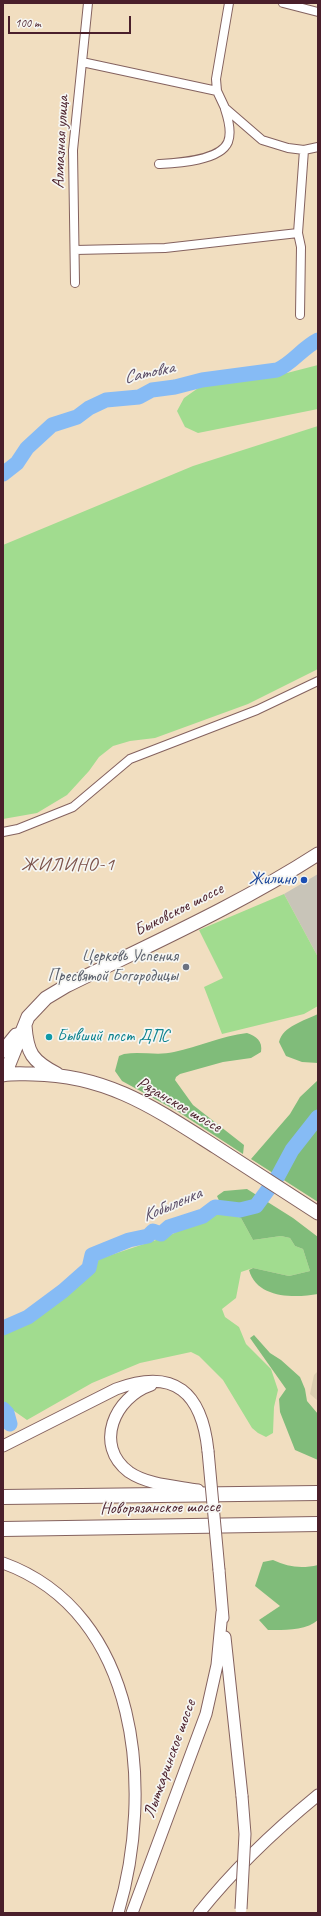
<!DOCTYPE html>
<meta charset="utf-8">
<style>
body{margin:0}
#map{position:relative;width:321px;height:1916px;overflow:hidden;background:#f1dec0;font-family:Caveat,sans-serif}
canvas{display:block}
.frame{position:absolute;inset:0;border:4px solid #4a1f2b;pointer-events:none}
.scale{position:absolute;left:8px;top:16px;width:123px;height:18px;box-sizing:border-box;border:2px solid #4a1f2b;border-top:0;padding-left:5px;font-size:12px;line-height:14px;white-space:nowrap;color:#4a1f2b;-webkit-text-stroke:3px #f6f6f2;paint-order:stroke}
</style>
<div id="map">
<canvas width="321" height="1916"></canvas>
<div class="frame"></div>
<div class="scale">100 m</div>
</div>
<script>
const context = document.querySelector('canvas').getContext('2d');
context.lineJoin = 'round';
function fill(path, color) { context.fillStyle = color; context.fill(path, 'evenodd'); }
function strokePath(path, color, width, dash) { context.strokeStyle = color; context.lineWidth = width; context.lineCap = dash ? 'butt' : 'round'; context.setLineDash(dash || []); context.stroke(path); }
function write(font, color, halo, rows, align = 'center') {
  context.font = font + ' Caveat,sans-serif'; context.lineWidth = 3.5; context.setLineDash([]); context.textBaseline = 'middle'; context.strokeStyle = halo; context.fillStyle = color; for (const [text, x, y, turn = 0] of rows) {
    context.save(); context.translate(x, y); context.rotate((+turn || 0) * Math.PI / 180); context.textAlign = isNaN(turn) ? turn : align; if (halo) context.strokeText(text, 0, 0); context.fillText(text, 0, 0); context.restore();
  }
}
const built = new Path2D(`
 M318 1371V1401L310 1394 314 1375Z`);
const industrial = new Path2D(`
 M318 874V957L284 894Z`);
const green = new Path2D(`
 M318 365V409L198 433 185 427 177 411 184 398 204 384 287 373Z
 M318 426V669L248 704 155 738 130 741 113 746 99 757 89 771 67 795 37 813 3 819V545L193 466Z
 M284 894 318 957V1006L304 1014 222 1034 204 987 223 978 199 930Z
 M224 1212 241 1218 253 1240 281 1236 290 1238 295 1246 303 1249 310 1271 289 1276 253 1268 241 1272 236 1298 222 1309 225 1317 239 1327 246 1344 271 1369 278 1390 274 1407 273 1433 266 1437 258 1433 252 1428 223 1380 199 1356 191 1352 140 1363 92 1383 27 1420 7 1406 3 1400V1335L33 1321 92 1270 99 1259 168 1236 204 1219Z`);
const forest = new Path2D(`
 M318 1014V1063L302 1062 286 1056 279 1042C283 1026 304 1021 318 1014Z
 M247 1033C256 1036 263 1041 261 1052L251 1058 223 1062 180 1074 176 1077 175 1080 193 1105 244 1145 243 1154 177 1111 122 1081 115 1071 119 1056 124 1054C141 1051 157 1056 174 1052 199 1047 221 1036 247 1033Z
 M318 1080V1202L251 1159 290 1114 300 1097Z
 M247 1189 293 1218 318 1237V1294C295 1298 257 1299 249 1270L253 1268 289 1276 310 1271 303 1249 295 1246 290 1238 281 1236 253 1240 241 1218 224 1212 217 1196 224 1191Z
 M254 1335 270 1353 281 1360 300 1377 305 1389 307 1401 318 1414V1460L295 1450 280 1412 279 1399 286 1389 250 1338Z
 M273 1560C288 1567 301 1569 318 1565V1620C306 1631 283 1630 268 1630L259 1620 280 1606 255 1586 263 1562Z`);
const river = new Path2D(`
 M3 474 17 463 27 448 52 425 77 417 89 408 106 400 139 397 152 390 175 387 202 380 277 370C293 363 302 348 318 340
 M3 1328 28 1317 63 1291 89 1268 92 1255 129 1240 148 1236 153 1231 161 1234 169 1227 203 1216 215 1207 240 1210 256 1206 278 1176 292 1150 318 1117
 M3 1409 7 1413 10 1424`);
const street = new Path2D(`
 M229 3 216 79 217 91 225 108 262 140 288 148 304 150 298 233 301 247 300 315
 M283 3 318 12
 M82 62 217 91
 M304 150 318 147
 M159 164C177 163 220 161 228 142 232 132 228 118 225 109
 M75 250 165 248 298 233
 M75 283 73 150 88 3
 M3 832 18 829 73 807 130 759 257 710 318 681`);
const secondary = new Path2D(`
 M151 1385C115 1397 93 1445 129 1472 148 1485 176 1486 198 1490
 M3 1446 116 1389C175 1367 202 1393 208 1451
 M3 1563C141 1613 154 1792 118 1913
 M219 1570 223 1618
 M225 1637 242 1796
 M132 1913 206 1714 217 1665 222 1612
 M199 1913C234 1869 274 1831 318 1795`);
const primary = new Path2D(`
 M25 1026C27 1053 32 1061 57 1074
 M3 1051 16 1035
 M5 1074 28 1017 46 998 66 986C151 944 239 905 318 854
 M3 1075C13 1073 23 1074 33 1074 108 1075 156 1109 216 1147 250 1169 284 1191 318 1213`);
const highway = new Path2D(`
 M3 1497 318 1493
 M3 1529 318 1524`);
const secondaryBridge = new Path2D(`
 M208 1451 219 1570
 M241 1909 245 1834 242 1796`);
const markers = [
 [304,880,4,"#1a4fb4"],
 [186,967,4,"#6b7280"],
 [49,1037,4,"#0f9aa8"]
];
const streetNames = [
 ["Алмазная улица",61,142,-87],
 ["Быковское шоссе",179,910,-27],
 ["Рязанское шоссе",179,1105,30],
 ["Новорязанское шоссе",160,1508,-1],
 ["Лыткаринское шоссе",170,1759,-70]
];
const transitNames = [
 ["Жилино",296,880]
];
const worshipNames = [
 ["Церковь Успения",178,957],
 ["Пресвятой Богородицы",178,977]
];
const cultureNames = [
 ["Бывший пост ДПС",57,1037]
];
const waterNames = [
 ["Сатовка",149,373,-12],
 ["Кобыленка",172,1205,-23]
];
const quarterNames = [
 ["ЖИЛИНО-1",68,865]
];
fill(built, '#ddcfb1');
fill(industrial, '#c8c4b8');
fill(green, '#a1dc8f');
fill(forest, '#80bc7a');
strokePath(river, '#86bbf5', 15);
strokePath(street, '#84625f', 10);
strokePath(secondary, '#84625f', 13);
strokePath(primary, '#84625f', 15);
strokePath(highway, '#84625f', 16);
strokePath(street, '#fff', 8);
strokePath(secondary, '#fff', 11);
strokePath(primary, '#fff', 13);
strokePath(highway, '#fff', 14);
strokePath(secondaryBridge, '#84625f', 13, []);
strokePath(secondaryBridge, '#fff', 11);
for (const [x, y, r, color] of markers) { const dot = new Path2D(); dot.arc(x, y, r, 0, 2 * Math.PI); context.fillStyle = color; context.fill(dot); strokePath(dot, '#f6f6f2', 1.5); }
write('17px', '#4a1f2b', '#f6f6f2', streetNames);
write('17px', '#164399', '#f6f6f2', transitNames, 'right');
write('17px', '#5b616d', '#f6f6f2', worshipNames, 'right');
write('17px', '#0d838f', '#f6f6f2', cultureNames, 'left');
write('italic 18px', '#5c4e68', '#f6f6f2', waterNames);
context.letterSpacing = '1px';
write('19px', '#7d544c', '#f6f6f2', quarterNames);
context.letterSpacing = '0px';
</script>
